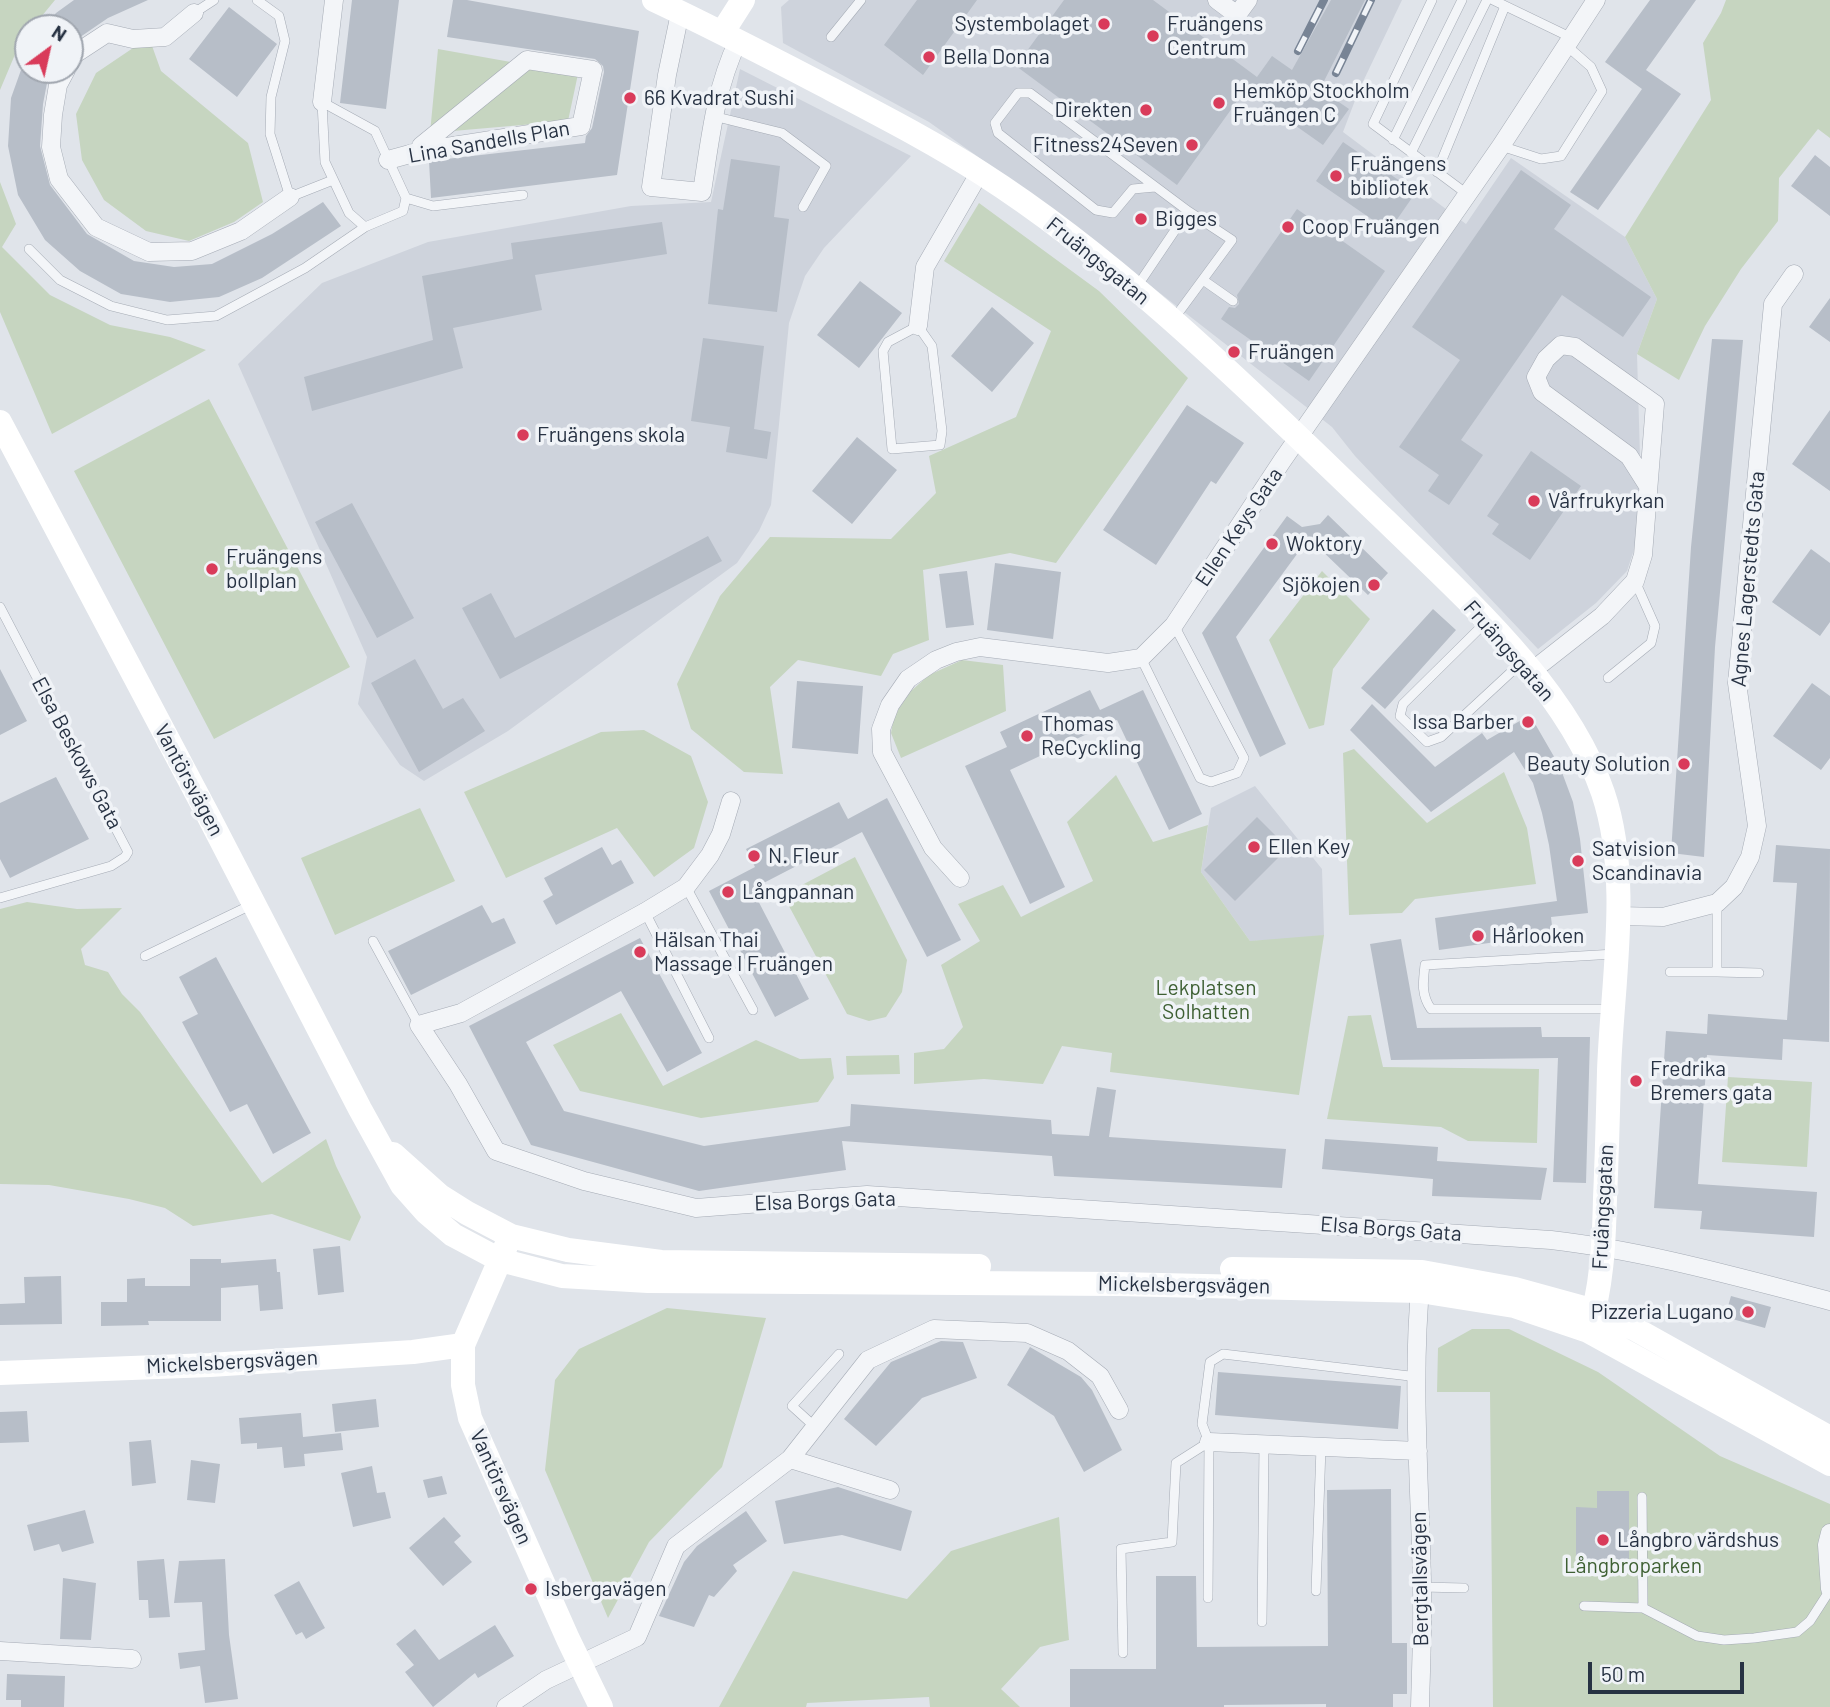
<!DOCTYPE html>
<meta charset="utf-8">
<style>
body{margin:0}
#map{position:relative;width:1830px;height:1707px;overflow:hidden;background:#e0e4ea;font-family:Barlow,sans-serif}
canvas{display:block}
.north{position:absolute;left:14px;top:14px;width:70px;height:70px;box-sizing:border-box;background:#f0f3f7;border:2px solid #a0a6af;border-radius:50%;rotate:33deg;font-size:19px;font-weight:700;line-height:28px;text-align:center;color:#273243}
.north::after{content:'';display:block;margin:auto;width:24px;height:32px;background:#d93b5a;clip-path:polygon(50% 0,100% 100%,50% 72%,0 100%)}
.scale{position:absolute;left:1588px;top:1662px;width:156px;height:32px;box-sizing:border-box;border:4px solid #273243;border-top:0;padding-left:9px;font-size:21px;line-height:24px;white-space:nowrap;color:#273243;-webkit-text-stroke:5px #f0f3f7;paint-order:stroke}
</style>
<div id="map">
<canvas width="1830" height="1707"></canvas>
<div class="north">N</div>
<div class="scale">50 m</div>
</div>
<script>
const context = document.querySelector('canvas').getContext('2d');
context.lineJoin = 'round';
function fill(path, color) { context.fillStyle = color; context.fill(path, 'evenodd'); }
function strokePath(path, color, width, dash) { context.strokeStyle = color; context.lineWidth = width; context.lineCap = dash ? 'butt' : 'round'; context.setLineDash(dash || []); context.stroke(path); }
function write(font, color, halo, rows, align = 'center') {
  context.font = font + ' Barlow,sans-serif'; context.lineWidth = 7; context.setLineDash([]); context.textBaseline = 'middle'; context.strokeStyle = halo; context.fillStyle = color; for (const [text, x, y, turn = 0] of rows) {
    context.save(); context.translate(x, y); context.rotate((+turn || 0) * Math.PI / 180); context.textAlign = isNaN(turn) ? turn : align; if (halo) context.strokeText(text, 0, 0); context.fillText(text, 0, 0); context.restore();
  }
}
const built = new Path2D(`
 M789 0H1402L1359 90 1343 132 1466 224 1511 158 1625 237 1657 299 1637 354 1642 525 1627 571 1596 603 1538 649 1355 456 1332 427 1057 213 929 122 783 43 781 7Z
 M740 69 911 156 824 248 805 276 789 323 771 505 759 531 737 563 508 731 424 781 400 765 358 704 367 657 238 364 322 283 428 242 631 206 711 202Z
 M1255 786 1322 869 1324 935 1313 939 1250 941 1201 872 1211 808Z`);
const green = new Path2D(`
 M0 0H55L32 28H28V34L19 45 0 90Z
 M1726 0H1830V138L1818 129 1779 178 1778 221 1741 269 1705 326 1679 380 1637 354 1657 299 1625 237 1711 100 1703 43 1721 13Z
 M151 43 161 71 248 143 263 202 234 222 189 241 146 231 104 200 82 160 76 114 96 73 136 46Z
 M438 49 578 74 568 121 430 133Z
 M0 182 16 224 2 247 50 295 110 325 170 337 206 350 52 434 0 312Z
 M979 203 1099 291 1188 378 1056 563 1010 553 923 570 929 640 893 654 881 676 798 660 770 687 783 774 744 772 691 729 677 684 720 596 770 537 891 539 936 493 929 456 1016 417 1051 331 944 261Z
 M209 399 350 667 214 739 74 471Z
 M1322 571 1370 619 1333 669 1324 725 1309 729 1269 640Z
 M962 660 1003 665 1006 711 901 758 891 733 894 716 911 691 929 675Z
 M644 730 691 756 708 802 694 848 654 877 617 828 506 878 464 792 601 732Z
 M1354 749 1427 823 1504 772 1527 828 1536 884 1415 899 1402 913 1349 915 1343 753Z
 M1116 775 1153 842 1208 825 1201 872 1250 941 1324 935 1299 1095 1110 1072 1112 1053 1062 1046 1043 1084 984 1079 914 1084V1053L944 1049 963 1027 941 965 980 941 958 904 1003 885 1021 917 1093 881 1067 822Z
 M420 808 455 881 335 935 301 858Z
 M855 857 907 960 902 992 886 1017 869 1021 847 1014 783 895Z
 M27 902 77 909 122 908 81 949 85 965 108 972 122 994 140 1012 262 1183 326 1139 336 1166 361 1217 350 1241 272 1214 193 1226 165 1208 129 1199 49 1185 0 1184V909Z
 M621 1013 663 1086 756 1040 800 1059 831 1058 834 1078 818 1102 701 1118 580 1091 553 1045Z
 M1371 1015 1383 1067 1539 1069 1537 1143 1468 1141 1441 1127 1327 1119 1348 1016Z
 M899 1055 900 1074 847 1075 846 1056Z
 M1728 1077 1812 1082 1807 1167 1722 1162Z
 M667 1308 766 1318 722 1467 649 1542 608 1618 545 1470 555 1380 579 1349Z
 M1472 1329H1509L1598 1372 1720 1456 1830 1504V1707H1493L1490 1392H1437L1438 1348Z
 M1059 1517 1069 1640 1040 1647 1001 1689 1020 1707H930L929 1697 807 1703 806 1707H719L793 1571 907 1599 951 1551Z`);
const building = new Path2D(`
 M74 0H148L108 18 70 44V28H45L56 13Z
 M352 0H399L386 109 340 103Z
 M453 0H467L639 31 617 175 431 198 429 161 585 143 586 136 592 128 604 72 603 66 595 59 447 37Z
 M917 0H977L923 75 884 45Z
 M1064 0H1153L1257 77 1272 56 1292 70 1331 0H1365L1320 89 1349 109 1323 145 1245 90 1177 185 1016 66Z
 M1650 0H1696L1646 70 1681 94 1598 210 1570 192 1642 89 1605 62Z
 M229 7 277 44 237 97 189 59Z
 M21 70H53L47 83 43 104 40 146 50 185 87 234 134 261 174 267 212 264 272 234 323 202 341 226 262 278 219 297 170 302 121 294 80 271 45 240 18 195 8 146 11 98Z
 M1343 142 1416 192 1389 231 1316 181Z
 M1815 155 1830 167V216L1791 186Z
 M731 159 780 166 774 217 789 219 777 312 708 304 718 209 723 210Z
 M1521 170 1571 205 1554 229 1651 297 1623 337 1562 295 1461 440 1483 455 1449 505 1428 491 1439 475 1399 447 1460 360 1412 327Z
 M1297 209 1385 271 1309 381 1221 319 1229 307 1235 308 1239 304 1237 295Z
 M662 222 667 254 535 275 542 310 453 328 463 368 312 411 304 377 433 340 422 276 513 259 511 243Z
 M860 281 902 313 859 368 817 335Z
 M1830 298V342L1809 327Z
 M992 307 1034 343 992 392 951 356Z
 M703 338 764 346 754 429 771 432 767 459 726 452 730 427 691 421Z
 M1712 339 1743 340 1715 647 1704 857 1671 853 1691 547Z
 M1187 405 1244 443 1216 484 1211 481 1156 565 1103 530Z
 M1830 410V491L1792 464Z
 M857 437 897 470 852 524 812 491Z
 M1531 451 1581 486 1530 560 1492 534 1499 524 1487 516Z
 M352 503 414 618 377 638 315 522Z
 M1328 515 1388 573 1368 595 1317 546 1300 550 1236 637 1286 744 1260 757 1202 633 1287 516 1302 527 1320 524Z
 M708 536 722 561 500 679 462 608 491 593 515 638Z
 M1811 549 1830 563V622L1820 636 1772 602Z
 M995 563 1061 572 1053 639 987 630Z
 M967 571 974 625 946 628 939 574Z
 M1433 609 1456 630 1385 709 1361 688Z
 M415 659 443 709 463 698 485 731 419 772 371 683Z
 M0 669 27 721 0 735Z
 M797 681 863 686 858 754 792 748Z
 M1812 683 1830 696V758L1821 770 1773 736Z
 M1090 690 1100 710 1143 690 1202 814 1169 830 1117 720 1010 770 1065 887 1030 904 965 766 1007 747 1000 732Z
 M1372 704 1435 767 1482 733 1487 740 1530 715 1560 767 1573 802 1580 839 1588 913 1551 917 1553 934 1439 950 1435 918 1557 901 1549 845 1542 813 1533 783 1514 752 1431 812 1350 730Z
 M56 777 89 839 10 878 0 859V803Z
 M887 798 961 940 927 957 862 832 752 889 809 999 775 1017 709 891 755 867 746 849 839 802 848 819Z
 M1257 817 1288 848 1235 901 1204 870Z
 M1776 845 1830 849 1829 1042 1783 1039 1782 1060 1707 1055 1698 1184 1817 1192 1814 1237 1700 1229 1702 1211 1654 1208 1666 1031 1707 1034 1708 1014 1787 1020 1797 883 1773 882Z
 M602 847 612 865 621 860 634 883 556 925 543 901 553 895 544 878Z
 M482 905 492 923 504 918 516 943 411 995 388 951Z
 M640 938 702 1053 667 1072 621 991 526 1042 564 1111 704 1146 850 1126 851 1104 1051 1120 1052 1134 1089 1136 1097 1087 1116 1090 1109 1137 1286 1149 1282 1188 1054 1176 1052 1156 842 1141 846 1170 699 1191 531 1145 469 1026Z
 M1401 939 1417 1028 1541 1027 1542 1037H1590L1586 1183 1553 1182 1558 1058 1391 1060 1370 944Z
 M216 957 311 1133 273 1154 247 1104 230 1112 182 1022 198 1014 179 977Z
 M1325 1139 1438 1147 1437 1161 1547 1168 1541 1200 1432 1196 1433 1179 1322 1169Z
 M340 1246 344 1292 318 1295 313 1249Z
 M190 1259H221V1263L276 1259 277 1272H280L283 1309 260 1311 258 1285 221 1288V1321H148L149 1325 101 1326V1302H127V1279L145 1278V1286H190Z
 M61 1276 62 1324 0 1325V1304L25 1303 24 1277Z
 M1731 1296 1771 1307 1765 1328 1725 1317Z
 M941 1341 963 1342 977 1378 922 1398 876 1446 844 1419 891 1362Z
 M1030 1347 1081 1377 1092 1390 1122 1450 1084 1472 1054 1416 1007 1385Z
 M1218 1372 1401 1386 1398 1429 1215 1415Z
 M376 1399 379 1427 335 1432 332 1404Z
 M27 1411 29 1442 0 1443V1412Z
 M301 1413 303 1437 341 1433 343 1450 304 1454 305 1466 284 1468 282 1447 257 1449V1443L241 1444 239 1418Z
 M151 1440 156 1483 132 1486 129 1442Z
 M191 1460 220 1464 215 1503 187 1500Z
 M372 1466 377 1493 385 1492 391 1518 353 1527 341 1473Z
 M442 1476 447 1494 428 1498 423 1480Z
 M838 1487 912 1511 901 1551 842 1535 784 1544 775 1501Z
 M1391 1489 1392 1643H1407V1694H1393V1707H1326V1704L1224 1705V1707H1070V1669H1156V1576H1196L1197 1647 1328 1646 1327 1490Z
 M1597 1491H1629V1573H1576V1507L1597 1508Z
 M85 1510 94 1543 62 1552 59 1544 34 1551 27 1525Z
 M746 1511 767 1541 733 1565 737 1571 714 1597 709 1595 694 1627 659 1616 684 1562 697 1546Z
 M444 1517 461 1536 454 1542 472 1562 443 1586 409 1548Z
 M164 1559 170 1617 149 1618 148 1600H139L137 1561Z
 M225 1559 229 1635 238 1699 205 1703 200 1666 180 1669 178 1653 205 1650 202 1602 174 1603 179 1561Z
 M63 1578 96 1583 91 1640 60 1639Z
 M299 1581 325 1628 306 1639 302 1632 296 1635 274 1595Z
 M495 1625 514 1656 478 1678 475 1673 433 1707 405 1672 414 1665 396 1644 415 1629 439 1660Z
 M7 1674 65 1676 64 1707H21V1700H6Z`);
const lane = new Path2D(`
 M257 0 279 16 285 41 271 97 270 134 290 197 333 180
 M1432 0 1373 124 1467 194
 M1493 0 1572 38
 M194 13 214 0
 M831 37 861 0
 M322 102 375 131 406 198 403 211 365 227 349 213 325 162Z
 M713 116 782 133 826 166 803 207
 M1393 140 1462 0
 M1501 146 1541 159 1561 156 1602 91 1591 67 1567 46
 M1411 153 1487 0
 M1437 172 1505 6
 M1155 187 1133 189 1113 213 1096 210 998 133 995 123 1018 93H1030L1188 211 1232 240 1173 320
 M406 198 433 206 523 195
 M29 249 60 280 111 306 167 320 216 316 305 268 365 227
 M1203 280 1233 301
 M1136 288 1188 211
 M918 326 932 346 942 431 940 445 892 449 883 351 888 342Z
 M0 607 128 852 125 857 111 866 0 898
 M1485 623 1403 704 1400 716 1427 742 1441 737 1522 662
 M1141 658 1200 778 1211 782 1237 773 1244 758 1174 625
 M1608 678 1651 643 1655 626 1635 581
 M686 887 753 1010
 M645 912 709 1038
 M373 941 419 1025
 M145 956 251 905
 M1670 972H1717V903
 M1717 972 1759 973
 M1611 1009H1431C1421 995 1423 982 1425 965L1615 954
 M814 1426 792 1406 839 1354
 M1642 1497 1643 1608 1697 1636 1724 1640 1754 1638 1797 1632 1810 1621 1830 1590
 M1422 1587 1464 1588
 M1316 1591 1321 1447
 M1208 1598 1209 1442 1202 1424 1210 1362 1223 1354 1418 1377
 M1584 1606 1643 1608
 M1262 1622 1264 1444
 M1123 1653 1121 1549 1172 1542 1176 1463 1209 1442`);
const street = new Path2D(`
 M1217 0 1237 15 1248 0
 M680 13 667 75 651 187 702 192C710 140 715 89 738 41
 M70 63 75 54 107 33 133 39 165 37 194 13
 M66 70 58 85 53 115 51 147 59 179 96 227 149 252 192 251 241 231 290 197
 M322 102 334 0
 M388 160 421 151 581 126 593 70 527 60 421 146
 M918 326 925 267 980 172
 M1532 671 1602 616 1635 581 1643 555 1655 404 1575 347 1561 345 1546 359 1536 377 1542 392 1629 456 1648 486
 M731 801 721 834 710 855 686 887 645 912 461 1013 419 1025 458 1084 496 1151 584 1181 696 1208 867 1195 1551 1240C1646 1251 1737 1277 1830 1301
 M960 878 933 848 882 752 881 729 890 705 908 679 936 660 956 652 980 647 1108 663 1141 658 1174 625 1282 461 1501 146 1596 0
 M1618 916 1663 917 1717 903 1734 887 1750 857 1757 826 1737 683 1773 304 1794 274
 M1209 1442 1418 1451
 M790 1459 890 1490
 M1830 1533 1827 1545 1830 1589
 M0 1651 132 1659
 M506 1707 546 1680 637 1637 676 1546 790 1459 868 1360 934 1329 1027 1333 1068 1351 1100 1376 1119 1410
 M1420 1707C1421 1666 1423 1625 1422 1584 1420 1483 1411 1380 1421 1279`);
const secondary = new Path2D(`
 M654 0C714 28 773 59 831 89 882 116 933 142 981 173 1128 267 1259 400 1385 520 1463 596 1567 687 1603 793 1632 879 1612 982 1609 1071 1608 1113 1607 1155 1605 1198 1604 1242 1602 1289 1588 1331
 M722 33 743 0
 M0 422 209 817 360 1109 402 1185 426 1212 453 1235 500 1260 562 1276 648 1281 1118 1284 1420 1291 1514 1306 1588 1331 1830 1464
 M393 1154 440 1196 467 1213 511 1236 568 1250 661 1262 979 1266
 M506 1246 463 1345V1385L470 1418 568 1639 601 1707
 M1232 1269 1422 1272 1515 1289 1595 1311 1635 1329 1830 1438
 M0 1373 210 1365 413 1352 463 1345`);
const rail = new Path2D(`
 M1298 51 1324 0
 M1336 73 1371 0`);
const markers = [
 [1104,24,7,"#d93b5a"],
 [1153,36,7,"#d93b5a"],
 [929,57,7,"#d93b5a"],
 [630,98,7,"#d93b5a"],
 [1219,103,7,"#d93b5a"],
 [1146,110,7,"#d93b5a"],
 [1192,145,7,"#d93b5a"],
 [1336,176,7,"#d93b5a"],
 [1141,219,7,"#d93b5a"],
 [1288,227,7,"#d93b5a"],
 [1234,352,7,"#d93b5a"],
 [523,435,7,"#d93b5a"],
 [1534,501,7,"#d93b5a"],
 [1272,544,7,"#d93b5a"],
 [212,569,7,"#d93b5a"],
 [1374,585,7,"#d93b5a"],
 [1528,722,7,"#d93b5a"],
 [1027,736,7,"#d93b5a"],
 [1684,764,7,"#d93b5a"],
 [1254,847,7,"#d93b5a"],
 [754,856,7,"#d93b5a"],
 [1578,861,7,"#d93b5a"],
 [728,892,7,"#d93b5a"],
 [1478,936,7,"#d93b5a"],
 [640,952,7,"#d93b5a"],
 [1636,1081,7,"#d93b5a"],
 [1748,1312,7,"#d93b5a"],
 [1603,1540,7,"#d93b5a"],
 [531,1589,7,"#d93b5a"]
];
const poiNames = [
 ["Systembolaget",1090,24,"right"],
 ["Fruängens",1167,24],
 ["Centrum",1167,48],
 ["Bella Donna",943,57],
 ["Hemköp Stockholm",1233,91],
 ["Fruängen C",1233,115],
 ["66 Kvadrat Sushi",644,98],
 ["Direkten",1132,110,"right"],
 ["Fitness24Seven",1178,145,"right"],
 ["Fruängens",1350,164],
 ["bibliotek",1350,188],
 ["Bigges",1155,219],
 ["Coop Fruängen",1302,227],
 ["Fruängen",1248,352],
 ["Fruängens skola",537,435],
 ["Vårfrukyrkan",1548,501],
 ["Woktory",1286,544],
 ["Fruängens",226,557],
 ["bollplan",226,581],
 ["Sjökojen",1360,585,"right"],
 ["Issa Barber",1514,722,"right"],
 ["Thomas",1041,724],
 ["ReCyckling",1041,748],
 ["Beauty Solution",1670,764,"right"],
 ["Ellen Key",1268,847],
 ["Satvision",1592,849],
 ["Scandinavia",1592,873],
 ["N. Fleur",768,856],
 ["Långpannan",742,892],
 ["Hårlooken",1492,936],
 ["Hälsan Thai",654,940],
 ["Massage I Fruängen",654,964],
 ["Fredrika",1650,1069],
 ["Bremers gata",1650,1093],
 ["Pizzeria Lugano",1734,1312,"right"],
 ["Långbro värdshus",1617,1540],
 ["Isbergavägen",545,1589]
];
const streetNames = [
 ["Lina Sandells Plan",489,142,-10],
 ["Fruängsgatan",1098,261,39],
 ["Ellen Keys Gata",1239,527,-56],
 ["Agnes Lagerstedts Gata",1748,579,-85],
 ["Fruängsgatan",1509,651,49],
 ["Elsa Beskows Gata",77,753,62],
 ["Vantörsvägen",189,780,62],
 ["Elsa Borgs Gata",825,1201,-2],
 ["Fruängsgatan",1603,1207,-87],
 ["Elsa Borgs Gata",1391,1229,4],
 ["Mickelsbergsvägen",1184,1285,1],
 ["Mickelsbergsvägen",232,1362,-3],
 ["Vantörsvägen",501,1487,66],
 ["Bergtallsvägen",1420,1579,-91]
];
const parkNames = [
 ["Lekplatsen",1206,988],
 ["Solhatten",1206,1012],
 ["Långbroparken",1633,1566]
];
fill(built, '#ced3dc');
fill(green, '#c6d5c0');
fill(building, '#b7bec8');
strokePath(lane, '#a5abb5', 10);
strokePath(street, '#a5abb5', 19);
strokePath(lane, '#f3f5f8', 9);
strokePath(street, '#f3f5f8', 18);
strokePath(secondary, '#fff', 24);
strokePath(rail, '#788495', 8);
strokePath(rail, '#f0f3f7', 5, [16]);
for (const [x, y, r, color] of markers) { const dot = new Path2D(); dot.arc(x, y, r, 0, 2 * Math.PI); context.fillStyle = color; context.fill(dot); strokePath(dot, '#f0f3f7', 2.5); }
write('21px', '#273243', '#f0f3f7', poiNames, 'left');
write('21px', '#273243', '#f0f3f7', streetNames);
write('21px', '#3e6033', '#f0f3f7', parkNames);
</script>
